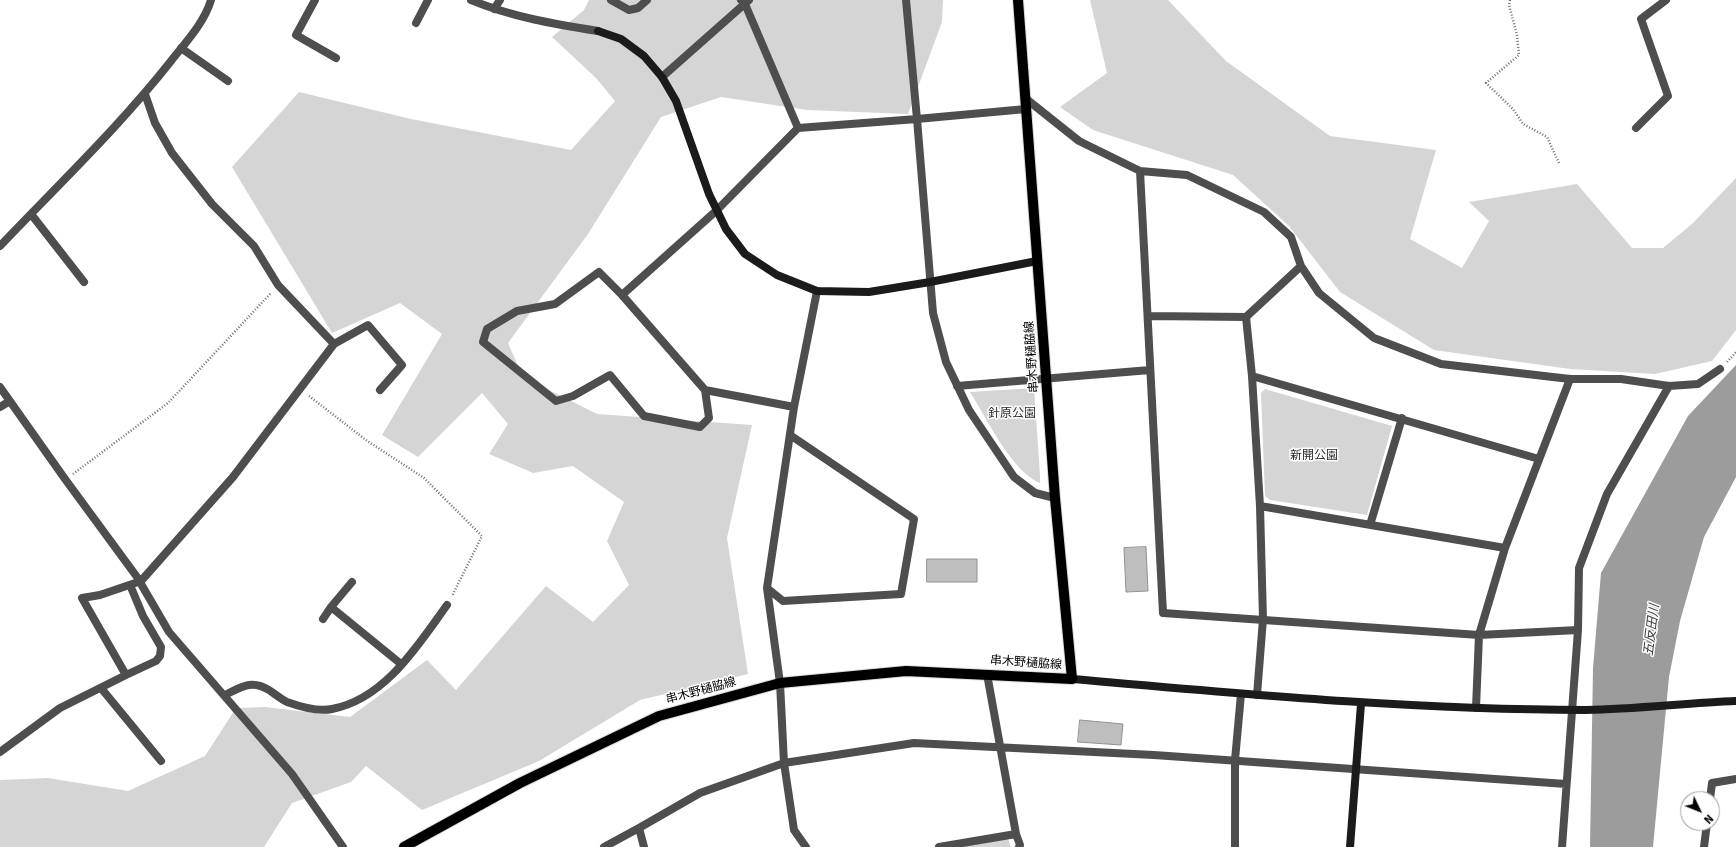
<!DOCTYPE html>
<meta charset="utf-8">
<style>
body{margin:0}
#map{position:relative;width:1736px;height:847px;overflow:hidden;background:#fff;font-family:Signika,sans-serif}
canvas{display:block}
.north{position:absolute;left:1680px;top:791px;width:40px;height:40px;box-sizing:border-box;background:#fff;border:1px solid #999;border-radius:50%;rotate:133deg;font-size:11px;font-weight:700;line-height:16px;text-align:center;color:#000}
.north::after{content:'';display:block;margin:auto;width:14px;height:18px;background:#000;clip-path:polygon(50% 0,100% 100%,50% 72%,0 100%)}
</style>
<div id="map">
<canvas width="1736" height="847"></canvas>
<div class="north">N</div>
</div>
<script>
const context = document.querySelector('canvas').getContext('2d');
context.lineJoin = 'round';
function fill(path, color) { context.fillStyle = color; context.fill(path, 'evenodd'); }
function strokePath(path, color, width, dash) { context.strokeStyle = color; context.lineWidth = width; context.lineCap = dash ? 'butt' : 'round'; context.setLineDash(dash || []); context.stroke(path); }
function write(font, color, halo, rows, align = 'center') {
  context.font = font + ' Signika,"Noto Sans JP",sans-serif'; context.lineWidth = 3; context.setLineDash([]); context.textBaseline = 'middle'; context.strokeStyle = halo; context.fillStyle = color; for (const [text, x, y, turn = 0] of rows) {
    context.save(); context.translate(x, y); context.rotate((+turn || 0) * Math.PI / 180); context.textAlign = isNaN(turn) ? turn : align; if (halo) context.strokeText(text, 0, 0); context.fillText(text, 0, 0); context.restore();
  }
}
const green = new Path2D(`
 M589 0H943L942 22 908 114 807 110 721 97 661 117 588 234 508 343 523 377 597 414 752 425 727 538 748 674 640 700 539 761 422 810 366 766 351 782 292 803 264 847H0V780L48 778 128 791 205 756 236 708 265 707 350 717 427 660 456 690 546 586 593 622 629 585 607 541 624 502 573 466 533 473 489 454 508 424 482 393 418 457 382 435 442 334 400 303 332 333 232 167 299 92 411 119 571 150 615 101 596 78 552 37 584 10Z
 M1090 0H1168L1226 61 1330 136 1436 150 1410 239 1462 268 1489 221 1469 202 1577 184 1632 248H1663L1693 223 1736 178V330L1712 361 1655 374 1570 369 1434 350 1340 292 1289 226 1233 175 1093 130 1060 107 1107 73Z
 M1034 388 1040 475V483C1012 472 987 419 970 392Z
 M1265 389 1392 426 1367 515 1270 500 1265 496 1261 393Z
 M1008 839 1011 847H961Z`);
const water = new Path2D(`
 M1736 365V477L1704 537 1680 621 1669 677 1653 847H1590L1593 668 1601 573 1688 416Z`);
const building = new Path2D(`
 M1146 547 1148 591 1126 592 1124 548Z
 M927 559H977V582H927Z
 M1080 720 1123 724 1121 745 1078 742Z`);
const path = new Path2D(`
 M1510 0 1509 5 1517 35 1519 55 1486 83 1513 109 1523 124 1547 137 1559 163
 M1727 362 1736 352
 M309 396 366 440 424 478 482 536 452 596
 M73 474 168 403 271 293`);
const street = new Path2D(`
 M315 0 296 35 336 58
 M471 0C512 17 554 24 598 31
 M611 0 629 10 638 8 647 0
 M741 0 745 4 798 128
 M494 9 500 0
 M416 23 428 0
 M181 48 228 81
 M662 77 749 0
 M1025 98 1079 141 1140 171 1187 175 1264 212 1291 237 1301 266 1319 293 1374 338 1441 364 1570 379H1621L1669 386 1698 384 1720 369
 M1026 109 917 119 933 313 946 362 969 410 1014 477 1035 493 1055 498
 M1636 128 1668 96 1641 19 1666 0
 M1140 171 1163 613 1479 635 1578 630
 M31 214 84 282
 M0 246C58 185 119 127 171 61 186 42 204 23 211 0
 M622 295 599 272 555 304 517 311 487 329 483 342 556 401 573 396 610 375 644 416 700 427 709 418 705 390
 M1148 316 1246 317 1301 266
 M1246 317 1252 376 1260 506 1263 619 1257 695
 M334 344 368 325 402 365 380 390
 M1252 376 1539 459
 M957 386 1150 370
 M0 387 65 479 137 577 169 632 292 774 343 847
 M0 407 10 401
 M794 407 705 390 622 295 716 211 798 128 917 119 906 0
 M790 435 914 519 901 594 783 601 767 588 794 407 817 291
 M1260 506 1505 548
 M1370 525 1402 418
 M352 582 331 607 401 664
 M130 585 143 616 161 647 160 656 156 661 126 675 82 598 100 595 141 581 233 477 334 344 278 285 254 246 212 204 172 153 155 123 145 94
 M767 588 780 683 784 763 794 830 806 847
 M323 619 331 607
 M987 674 1016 834 1020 845 1019 847
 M101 688 161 761
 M225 695C241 687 252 679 269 690 275 694 281 699 287 702 301 707 318 712 332 709 385 699 418 645 447 605
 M1476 708 1479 635 1505 548 1570 379
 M0 752 60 708 126 675
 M1710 799 1712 783 1736 779
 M604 847 639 828
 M644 847 639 828 700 793 784 763 914 743 1154 755 1566 784
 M939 847 1016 834
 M1235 847V760L1241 694
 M1562 847 1578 630 1579 568 1607 494 1669 386
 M1704 847 1707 823`);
const secondary = new Path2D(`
 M598 31 621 39 644 56 662 77 676 101 709 194 726 229 745 254 777 275 817 291 869 292 930 282 1037 261
 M1072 679C1244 694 1413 710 1586 710 1636 709 1686 703 1736 701
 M1350 847 1361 704`);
const primary = new Path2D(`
 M404 847 520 783 659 716 780 683 906 671 1072 679 1055 498 1018 0`);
const streetNames = [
 ["串木野樋脇線",1032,357,-94],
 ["串木野樋脇線",1026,663,4],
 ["串木野樋脇線",701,691,-15]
];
const parkNames = [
 ["針原公園",1012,414],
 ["新開公園",1314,456]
];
const waterNames = [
 ["五反田川",1652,630,-83]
];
fill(green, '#d5d5d5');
fill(water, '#9c9c9c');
fill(building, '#bebebe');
strokePath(building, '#929292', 1);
strokePath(primary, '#dbdbdb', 12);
strokePath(path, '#707070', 2.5, [1, 2]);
strokePath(street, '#4e4e4e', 8);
strokePath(secondary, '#1b1b1b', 8);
strokePath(primary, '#000', 10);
write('12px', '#000', '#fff', streetNames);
write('12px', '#2c2c2c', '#fff', parkNames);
write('italic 13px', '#3d3d3d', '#fff', waterNames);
</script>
